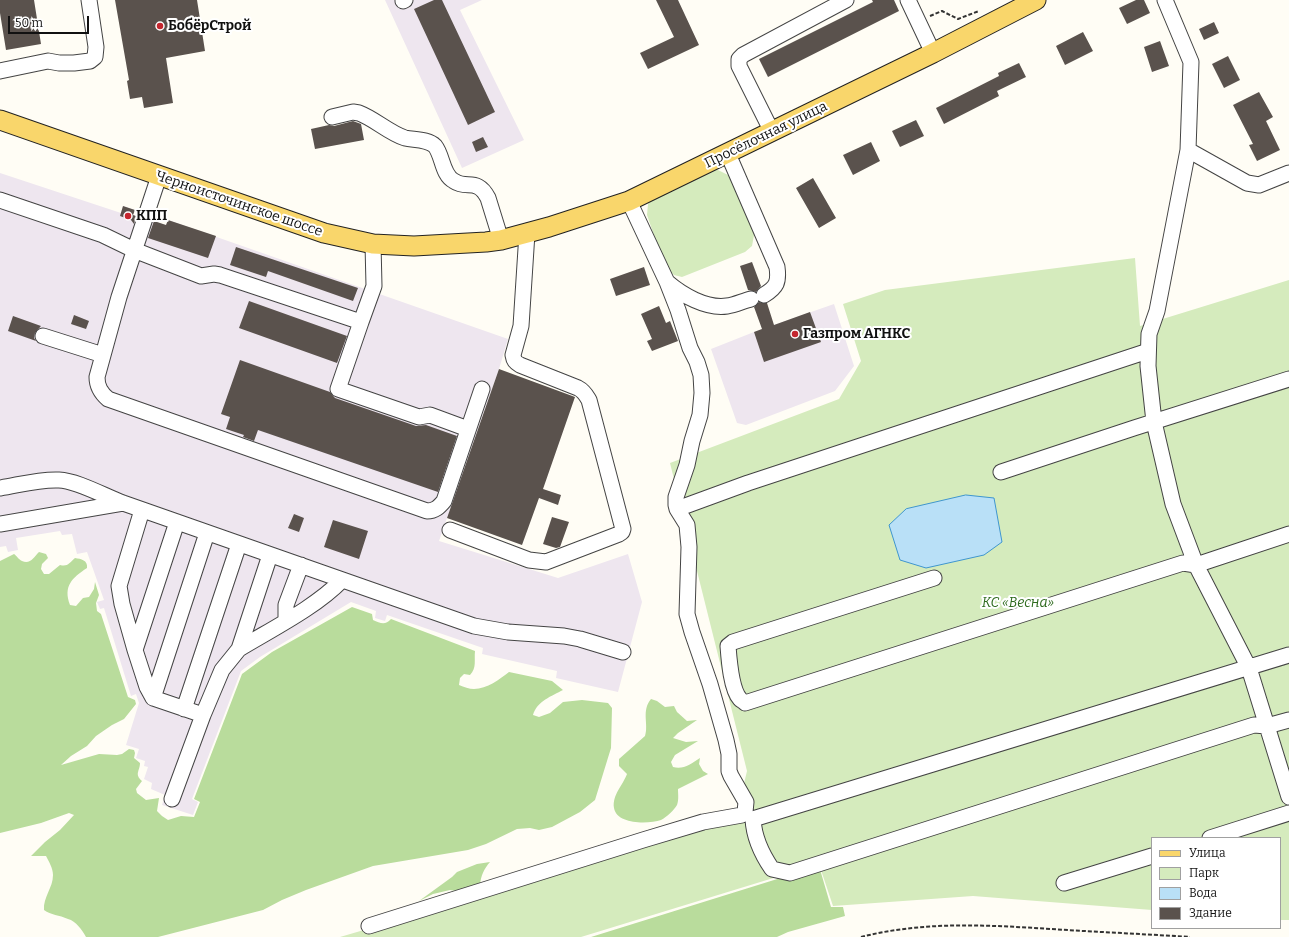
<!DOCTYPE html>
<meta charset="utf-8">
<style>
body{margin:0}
#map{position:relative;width:1289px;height:937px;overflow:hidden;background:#fffdf5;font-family:Bitter,serif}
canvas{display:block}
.legend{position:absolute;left:1151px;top:837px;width:130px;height:92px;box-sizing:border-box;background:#fff;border:1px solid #a0a0a0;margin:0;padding:5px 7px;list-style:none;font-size:12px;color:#111}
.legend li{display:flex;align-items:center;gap:8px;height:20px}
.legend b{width:20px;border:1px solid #a0a0a0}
.scale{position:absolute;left:8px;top:16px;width:81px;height:18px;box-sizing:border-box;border:2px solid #111;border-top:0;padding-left:5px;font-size:12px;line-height:14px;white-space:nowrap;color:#111;-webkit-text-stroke:3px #fff;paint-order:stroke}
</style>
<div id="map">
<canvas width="1289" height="937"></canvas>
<ul class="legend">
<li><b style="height:5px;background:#f9d66b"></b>Улица</li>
<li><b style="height:11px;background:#d5ebbd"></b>Парк</li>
<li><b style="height:11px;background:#b9e0f7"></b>Вода</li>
<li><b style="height:11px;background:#5a524d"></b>Здание</li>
</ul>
<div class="scale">50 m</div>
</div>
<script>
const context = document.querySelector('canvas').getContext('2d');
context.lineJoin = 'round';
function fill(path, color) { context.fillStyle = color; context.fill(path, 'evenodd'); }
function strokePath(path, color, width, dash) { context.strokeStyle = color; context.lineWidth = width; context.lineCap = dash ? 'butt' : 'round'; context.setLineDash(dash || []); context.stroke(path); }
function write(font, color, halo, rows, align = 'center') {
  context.font = font + ' Bitter,serif'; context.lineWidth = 4; context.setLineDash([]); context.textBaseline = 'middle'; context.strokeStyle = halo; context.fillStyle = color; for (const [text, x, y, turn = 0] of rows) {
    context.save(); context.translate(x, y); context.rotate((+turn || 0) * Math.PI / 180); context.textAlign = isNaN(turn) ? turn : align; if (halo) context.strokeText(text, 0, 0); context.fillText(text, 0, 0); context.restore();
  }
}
const industrial = new Path2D(`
 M385 0H482L460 10 524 140 462 168Z
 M0 173 121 213 123 206 135 210 133 215 139 217 166 225 168 220 508 339 499 369 439 541 558 578 628 554 642 602 618 692 556 678 557 671 482 654 483 648 387 615 385 621 375 618 376 611 351 602 260 657 241 671 192 799 198 802 193 815 162 805 165 795 151 789 152 783 144 779 148 767 144 766 145 761 136 758 139 749 126 745 139 703 136 694 131 696 104 608 100 609 97 602 104 600 87 552 77 554 72 534 62 535 60 531 16 538 18 550 8 552 6 546 0 547Z
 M834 304 854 366 835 391 746 425 737 423 711 349 754 332Z`);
const green = new Path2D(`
 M714 168 732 177 755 230 752 246 745 252 682 277 674 275 665 267 647 215 648 204 653 197Z
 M1135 258 1140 326 1289 280V920H1280V838H1152V910L973 896 833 906 819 864 581 937H340L735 821 747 771 670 463 839 399 861 361 843 304 885 290Z`);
const forest = new Path2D(`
 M39 552 46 554 48 558 42 564 41 569 44 574H49L60 565C68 567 69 563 75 558 81 559 88 560 87 568 72 578 63 586 70 605L76 606 83 598 89 597 94 589 95 582 99 595 96 603 97 611 101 614 128 697 135 700 136 704 124 719 112 725 96 736 87 746 71 756 61 765 99 754 117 755 122 754 129 749 134 750 135 753 134 758 140 763C140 771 134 774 142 781L136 789 137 793 146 800 159 798 157 811 162 816 168 820 181 816 194 817 200 802 194 799 242 674 272 652 352 607 372 614 373 620C380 623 385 626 391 619L475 651C474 660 477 668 470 675L464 674 460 678 459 685C464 687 469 689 474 689 487 689 500 679 509 672L552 681 563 690C552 696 537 701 533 715L539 717 550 713 563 702 582 700 608 703 612 708 611 748 595 800 580 812 552 827 539 830 530 828 517 829 486 844 468 850 373 866 306 890 282 900 263 910 158 937H86C82 930 76 921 68 919 59 915 51 915 44 910 43 897 53 888 53 875 53 868 49 862 46 856H31L45 842 60 830 74 815 69 813 41 823 0 833V561L14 554C17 556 18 559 22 561 30 565 34 557 39 552Z
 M651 699 657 701 665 707 674 706 677 712 687 721 697 720 678 733 673 738 686 742 698 741 675 755 671 762 673 767C683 770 691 764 700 758L699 764 703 771 708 774 678 789C678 794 679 800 677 805 674 810 667 817 661 820 649 824 617 825 614 808 612 795 623 785 627 774L619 766V759L645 736C649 724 641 711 651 699Z
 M490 862C484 869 481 875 480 885L457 891 450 890 433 894 419 901 452 877 457 872 477 864Z
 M819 866 831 907H843L845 916 788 932 777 937H591Z`);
const water = new Path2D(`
 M966 495 994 498 1002 542 984 555 926 568 900 560 889 525 906 509Z`);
const building = new Path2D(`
 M0 0H34L41 44 6 50 0 13Z
 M115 0H197L205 51 166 58 173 103 144 108 142 97 130 99 127 81 129 80Z
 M434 0H442L495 112 468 125 414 9Z
 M656 0H678L699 45 648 69 640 53 674 37Z
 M872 0H894L899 11 768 77 759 59 873 2Z
 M1136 0H1144L1150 13 1127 24 1119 8Z
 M1214 22 1219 33 1204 40 1199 29Z
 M1083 32 1093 51 1065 65 1056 46Z
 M1160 41 1169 66 1152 72 1144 47Z
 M1228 56 1240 80 1224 88 1212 64Z
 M1019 63 1026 77 997 91 999 96 944 124 936 108 999 76 998 73Z
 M1259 92 1273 117 1266 121 1280 150 1257 161 1249 145 1253 144 1233 105Z
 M916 120 924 136 900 147 892 131Z
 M353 121 361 124 364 140 315 149 311 129 329 125 334 126Z
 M483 137 488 147 476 152 472 142Z
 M871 142 880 161 853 175 843 155Z
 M813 178 836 218 819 228 796 188Z
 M123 206 135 210 133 215 136 216 134 224 131 220 120 216Z
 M168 220 216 236 208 258 148 238 154 221 166 225Z
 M236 247 358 288 353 301 268 271 266 277 230 265Z
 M752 262 761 286 756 292 748 290 740 266Z
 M644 267 650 285 616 296 610 279Z
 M249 301 347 336 337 363 239 328Z
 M759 302 767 303 774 325 810 312 821 342 764 362 754 332 762 329 754 307Z
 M659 306 666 323 670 321 678 341 652 351 647 341 652 339 641 314Z
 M74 315 89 321 86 329 71 324Z
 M13 316 41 326 35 333 34 338 36 341 8 331Z
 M240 360 330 392 335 398 416 426 426 425 457 436 438 492 258 430 254 441 243 437 244 435 226 429 230 417 221 414Z
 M499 369 575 397 543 489 561 495 558 505 539 498 522 545 447 518Z
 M294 514 304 518 299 532 288 528Z
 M552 517 569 522 560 547 556 548 543 544Z
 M333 520 368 531 359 559 324 547Z`);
const path = new Path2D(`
 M930 16 942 11 958 19 979 11
 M861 937C923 921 988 925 1051 929 1097 932 1144 934 1190 937`);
const minor = new Path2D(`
 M908 0 933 53
 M1165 0 1191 62 1188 150 1157 311 1149 334 1148 366 1154 422 1173 504 1196 565 1249 668 1289 797
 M403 1 405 0
 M0 71 48 61 59 63H74L90 61 95 57 96 47 89 0
 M332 117 353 112 359 113C375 119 389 133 405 138 414 140 428 139 435 146 443 156 442 175 454 181 467 190 477 177 488 198L501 240
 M772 132 739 66V59L743 55 846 0
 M1188 150 1247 183 1259 185 1289 173
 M728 154 777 267C779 282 777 287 764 295
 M159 176 119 297 97 377C97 387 101 393 108 399L427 511C435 511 439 507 444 501L482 389
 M0 200 103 235 134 250 201 276 214 274 220 275 361 322 338 389 419 417 430 415 468 429
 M629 201 667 282C682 295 706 309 727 306 735 305 743 301 751 299
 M361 322 374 286 373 244
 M43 336 103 355
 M1001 472 1134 428 1289 379
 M0 488C19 485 39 479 59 480 78 481 104 496 123 503L474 626 508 632 564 636 580 639 623 652
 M677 509 748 483 1148 351
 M142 510 119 586 122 604 135 650 147 687 153 698 203 715
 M0 524 123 503
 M450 530 529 560 546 562 619 534 622 532 623 529 589 400C586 395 584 391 578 388L520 365C515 362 514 361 513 355L521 326 527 233
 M934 578 733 642 728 646C729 659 731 689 740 699 741 701 744 701 745 703L1183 563 1196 565 1289 534
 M286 621V605L301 565
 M239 649 270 555
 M135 650 177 522
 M1289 655 753 819C754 838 761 853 772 869L790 873 1254 725 1267 726 1289 720
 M153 698 207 533
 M184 709 239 544
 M172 799 203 715 222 670 239 649C272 629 316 607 342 580
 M1210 838 1289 813
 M1064 883 1152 856
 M369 926 643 840 703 822 742 815 745 812 746 802 731 776 729 771V754L726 740 710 684 692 632 687 614 689 547 687 525 677 509 676 505V497L687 465 692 441 700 415 702 393 701 375 697 362 690 348 678 310 667 282`);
const major = new Path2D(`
 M0 120 324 233 373 244 414 246 486 242 501 240 549 227 629 201 933 53 1036 0`);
const markers = [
 [160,26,4,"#c4262e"],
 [128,216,4,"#c4262e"],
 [795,334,4,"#c4262e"]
];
const poiNames = [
 ["БобёрСтрой",168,26],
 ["КПП",136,216],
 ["Газпром АГНКС",803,334]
];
const streetNames = [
 ["Просёлочная улица",766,135,-26],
 ["Черноисточинское шоссе",239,204,19]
];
const parkNames = [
 ["КС «Весна»",1018,603]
];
fill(industrial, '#eee6ef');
fill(green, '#d5ebbd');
fill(forest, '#b9dc9c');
fill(water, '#b9e0f7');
strokePath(water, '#3f96cf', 1);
fill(building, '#5a524d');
strokePath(minor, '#444', 17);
strokePath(major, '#222', 21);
strokePath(path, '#333', 2, [4, 2]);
strokePath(minor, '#fff', 15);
strokePath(major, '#f9d66b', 19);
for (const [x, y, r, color] of markers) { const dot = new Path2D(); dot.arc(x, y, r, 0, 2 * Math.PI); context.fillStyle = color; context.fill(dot); strokePath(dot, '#fff', 1.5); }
write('bold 14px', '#111', '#fff', poiNames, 'left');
write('14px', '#111', '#fff', streetNames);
write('italic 14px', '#2f6b1f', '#fff', parkNames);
</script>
